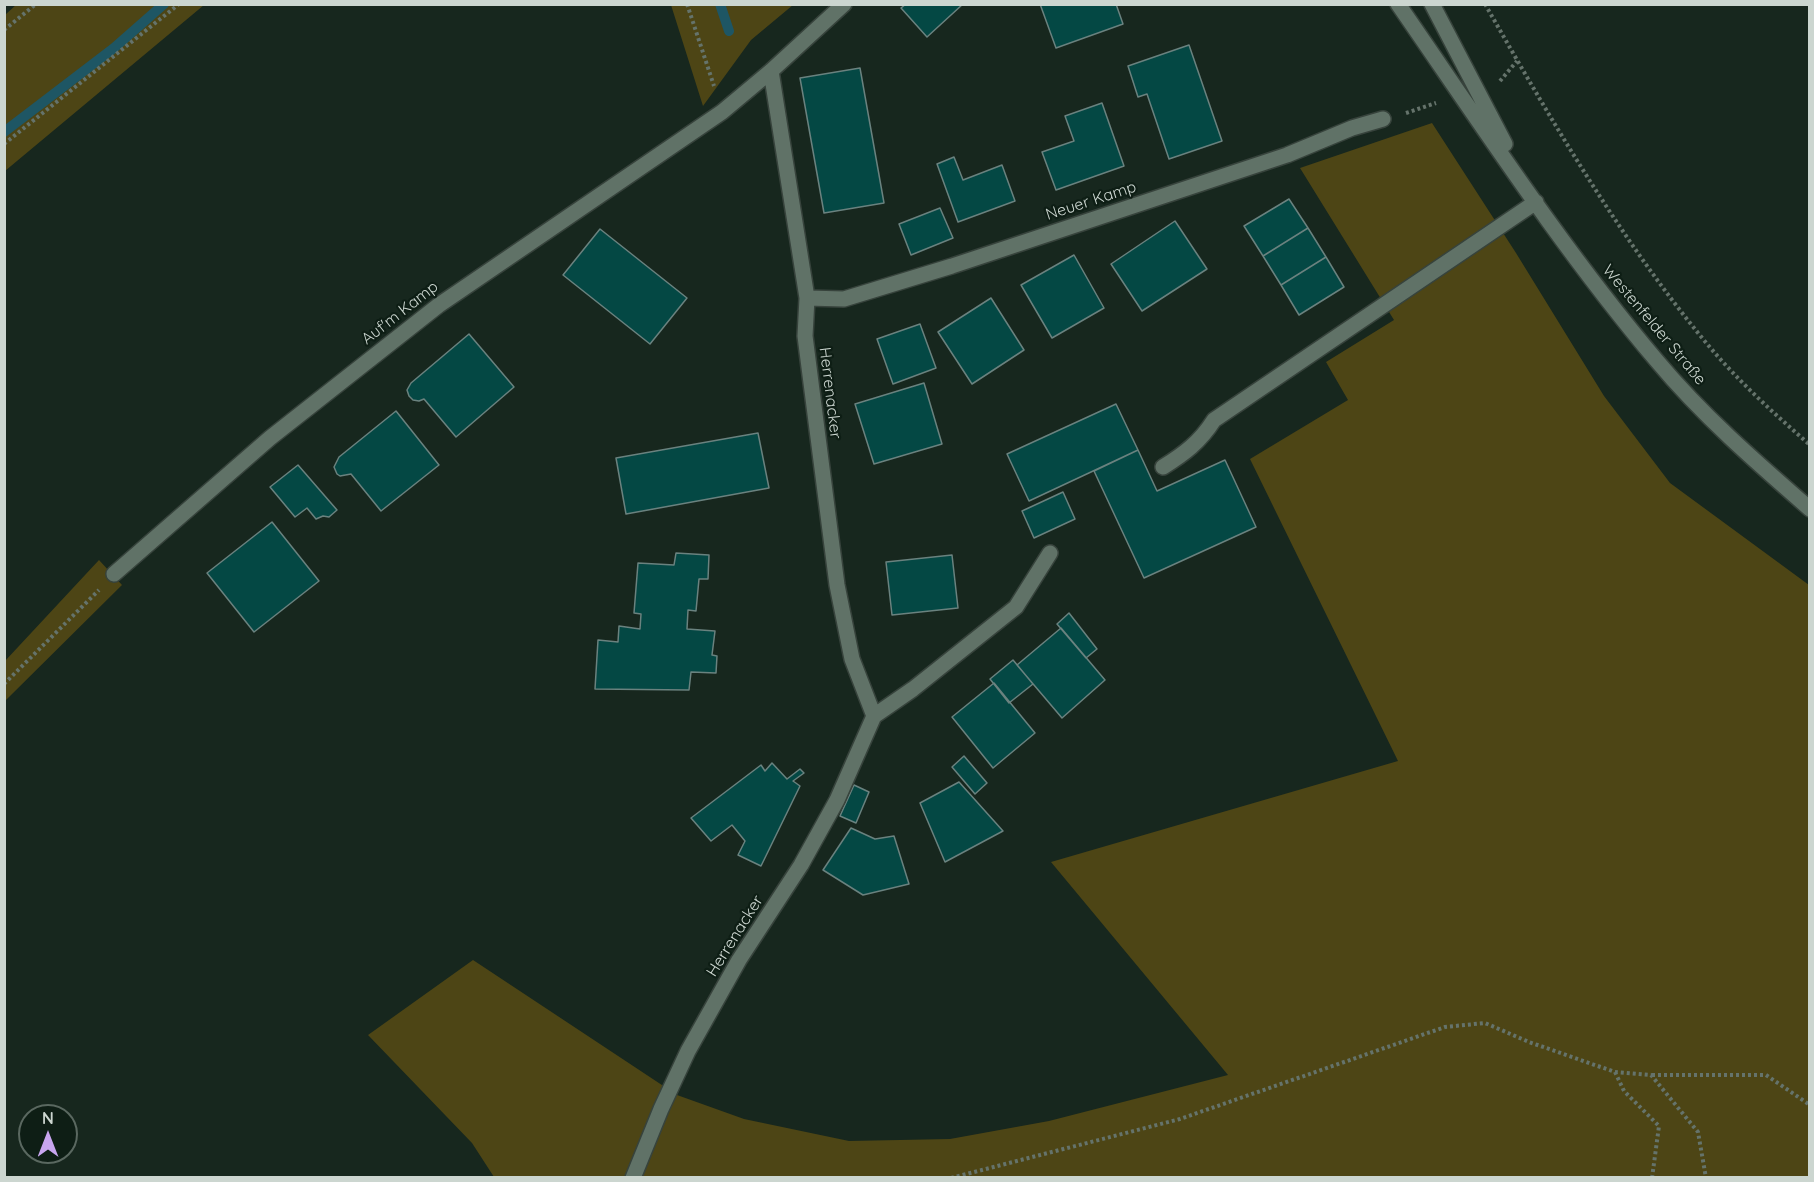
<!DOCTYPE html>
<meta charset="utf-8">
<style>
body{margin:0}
#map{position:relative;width:1814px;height:1182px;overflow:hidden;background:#17271e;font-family:Quicksand,sans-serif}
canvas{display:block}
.frame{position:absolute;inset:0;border:6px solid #ccd6d0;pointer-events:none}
.north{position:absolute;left:18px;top:1104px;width:60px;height:60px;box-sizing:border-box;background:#0e1e15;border:2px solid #5a6860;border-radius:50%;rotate:0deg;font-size:16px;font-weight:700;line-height:24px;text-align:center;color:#ccd6d0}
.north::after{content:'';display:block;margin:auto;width:21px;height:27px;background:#c8a6ef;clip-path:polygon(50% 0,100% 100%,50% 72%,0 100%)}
</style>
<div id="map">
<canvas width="1814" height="1182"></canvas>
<div class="frame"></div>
<div class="north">N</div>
</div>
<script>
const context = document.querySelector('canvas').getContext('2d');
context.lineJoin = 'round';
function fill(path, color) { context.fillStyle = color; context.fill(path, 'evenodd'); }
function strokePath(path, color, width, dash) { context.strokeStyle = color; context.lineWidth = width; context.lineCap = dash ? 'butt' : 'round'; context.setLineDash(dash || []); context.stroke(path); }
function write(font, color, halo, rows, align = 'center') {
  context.font = font + ' Quicksand,sans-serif'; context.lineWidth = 4.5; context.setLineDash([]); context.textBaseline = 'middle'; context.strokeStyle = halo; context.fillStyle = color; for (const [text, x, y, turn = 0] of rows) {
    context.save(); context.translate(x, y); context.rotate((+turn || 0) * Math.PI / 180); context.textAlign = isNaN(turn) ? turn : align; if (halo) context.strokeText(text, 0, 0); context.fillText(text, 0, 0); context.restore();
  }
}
const green = new Path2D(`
 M17 4H204V5L5 171V15Z
 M671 5V4L793 5 751 40 703 106Z
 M1432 123 1516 253 1604 396 1670 483 1809 585V1177H494L472 1143 368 1035 473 960 677 1095 744 1119 849 1141 950 1139 1049 1121 1228 1075 1051 862 1398 761 1250 459 1348 400 1326 362 1394 320 1300 168Z
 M99 560 122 585 5 701V661Z`);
const stream = new Path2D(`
 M720 4 729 31
 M4 132 114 48 164 4`);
const building = new Path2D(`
 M906 4H963L927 37 901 8Z
 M1040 4H1116L1123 24 1056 48Z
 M1189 45 1222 141 1169 159 1147 94 1138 97 1128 66Z
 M860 68 884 203 824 213 800 78Z
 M1102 103 1124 166 1056 190 1042 152 1074 141 1065 116Z
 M954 157 963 180 1002 165 1015 201 958 222 937 164Z
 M1289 199 1308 228 1263 256 1244 226Z
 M940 208 953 238 911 255 899 224Z
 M1175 221 1207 269 1142 311 1111 264Z
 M1308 228 1326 257 1281 285 1263 256Z
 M600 229 687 298 650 344 563 275Z
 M1074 255 1104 308 1052 338 1021 285Z
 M1326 257 1344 287 1299 315 1281 285Z
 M991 298 1024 350 972 384 938 332Z
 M920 324 936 368 893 384 877 339Z
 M469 334 514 387 456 437 424 399 419 401 413 400 409 396 407 390 411 383Z
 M924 383 942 444 874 464 855 404Z
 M1116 404 1138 450 1029 501 1007 454Z
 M396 411 439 465 381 511 351 474 340 476 337 474 334 467 339 457Z
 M758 433 769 488 626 514 616 458Z
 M1138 450 1157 491 1225 460 1256 527 1144 578 1094 471Z
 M298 465 337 510 329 517 323 516 316 519 307 508 295 517 270 487Z
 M1063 492 1075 519 1034 538 1022 511Z
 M272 522 319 581 254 632 207 573Z
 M676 553 709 555 708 579H699L696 611 688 610 687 629 715 631 712 655 717 656 716 673 691 672 689 690 595 689 598 640 618 642 619 626 640 629 641 614 634 613 638 563 674 565Z
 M952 555 958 608 892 615 886 562Z
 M1069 613 1097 649 1086 658 1057 624Z
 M1061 628 1105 680 1062 718 1017 665Z
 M1013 660 1033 684 1009 703 990 679Z
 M994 683 1035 733 993 768 952 717Z
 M964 756 987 783 975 794 952 767Z
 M772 763 787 779 800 769 804 773 793 781 800 786 761 866 738 855 745 841 732 825 711 841 691 818 761 765 765 771Z
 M959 782 1003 831 945 862 920 803Z
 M854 785 869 792 856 823 840 816Z
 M851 828 875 839 894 836 909 884 863 895 823 870Z`);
const path = new Path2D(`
 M687 4 714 86
 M1485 4C1551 120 1619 237 1703 339 1735 378 1772 412 1810 445
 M4 30 36 4
 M1500 81 1517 61
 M1406 113 1436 103
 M4 144 179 4
 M4 684 99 590
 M1615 1072 1624 1091 1659 1126 1652 1178
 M1652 1075H1766L1810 1105
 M951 1178 1180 1119 1445 1027 1485 1023 1529 1042 1615 1072 1651 1075 1698 1132 1706 1178`);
const minor = new Path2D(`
 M1398 4C1481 124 1563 250 1657 361 1702 415 1756 462 1810 509
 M1432 4 1505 144
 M807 298 844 299 952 266 1287 155 1352 128 1383 119
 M1163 467C1184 454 1200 442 1214 420L1536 202
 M114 574 270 438 439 305 722 112 771 71 844 4
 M874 716 913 689 1016 607 1050 553
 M633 1178 661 1109 688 1051 739 960 801 865 837 800 874 716 852 659 837 585 805 336 807 298 771 71`);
const streetNames = [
 ["Neuer Kamp",1091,201,-18],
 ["Auf'm Kamp",400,313,-38],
 ["Westenfelder Straße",1654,325,50],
 ["Herrenacker",830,393,83],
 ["Herrenacker",735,936,-58]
];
fill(green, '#4d4515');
strokePath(stream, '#1e5664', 10);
fill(building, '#044844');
strokePath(building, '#6a827f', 1.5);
strokePath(minor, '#37433c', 18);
strokePath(path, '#65736b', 4, [3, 3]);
strokePath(minor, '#607267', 15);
write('16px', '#ccd6d0', '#0e1e15', streetNames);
</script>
